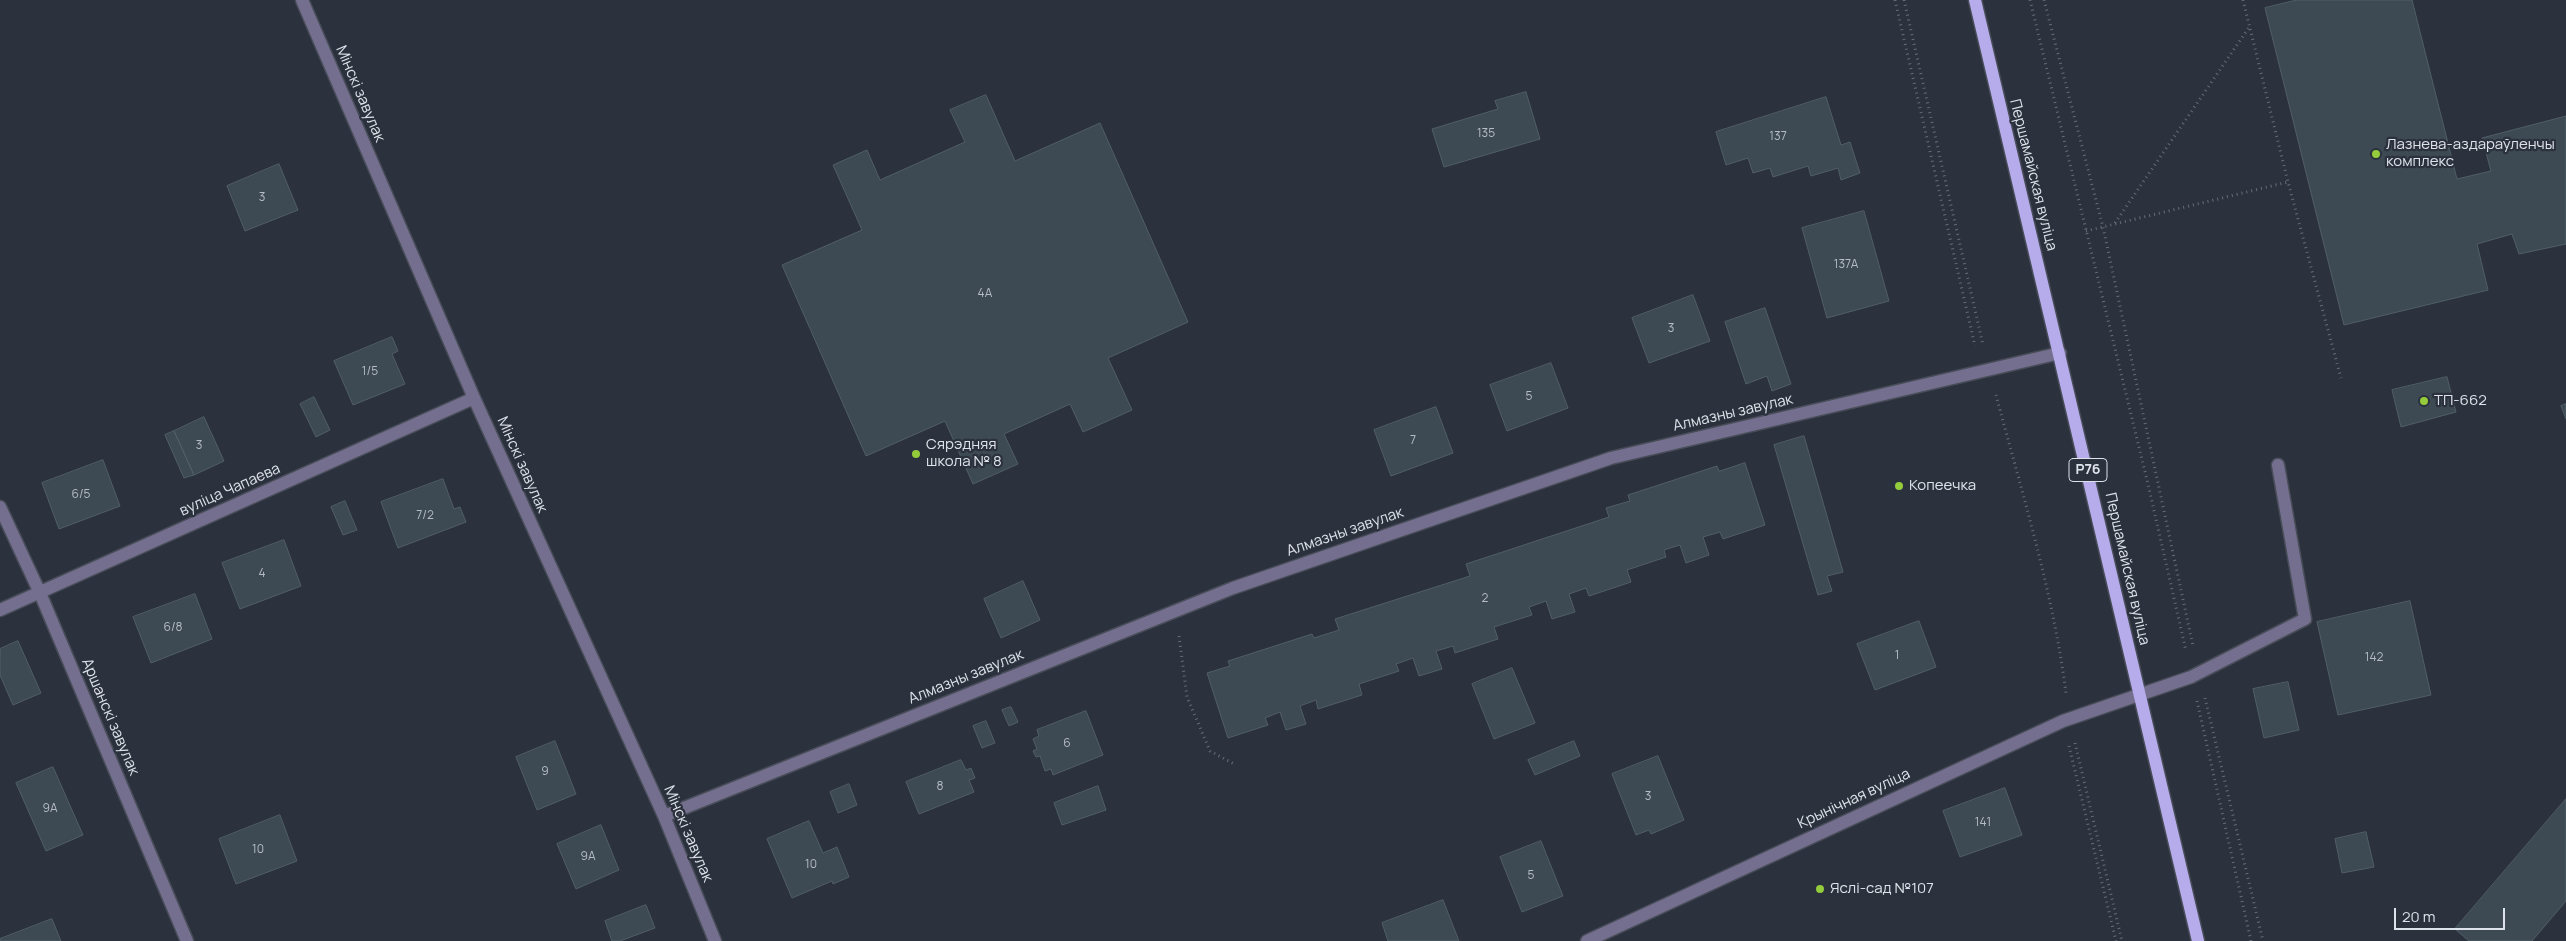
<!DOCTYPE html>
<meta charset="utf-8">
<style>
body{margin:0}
#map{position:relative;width:2566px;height:941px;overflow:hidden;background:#2b313d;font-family:Manrope,sans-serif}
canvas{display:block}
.scale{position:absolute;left:2394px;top:908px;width:111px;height:22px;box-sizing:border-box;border:2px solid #dee2ea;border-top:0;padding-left:6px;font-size:15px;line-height:18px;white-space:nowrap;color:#dee2ea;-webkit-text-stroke:4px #2b313d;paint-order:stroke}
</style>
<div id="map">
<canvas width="2566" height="941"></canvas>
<div class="scale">20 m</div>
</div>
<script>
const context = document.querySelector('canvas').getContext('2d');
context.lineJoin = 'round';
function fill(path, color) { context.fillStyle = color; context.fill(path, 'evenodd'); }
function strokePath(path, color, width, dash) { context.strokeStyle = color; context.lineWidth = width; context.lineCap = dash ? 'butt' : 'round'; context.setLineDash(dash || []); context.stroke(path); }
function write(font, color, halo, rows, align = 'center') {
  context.font = font + ' Manrope,sans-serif'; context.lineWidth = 4.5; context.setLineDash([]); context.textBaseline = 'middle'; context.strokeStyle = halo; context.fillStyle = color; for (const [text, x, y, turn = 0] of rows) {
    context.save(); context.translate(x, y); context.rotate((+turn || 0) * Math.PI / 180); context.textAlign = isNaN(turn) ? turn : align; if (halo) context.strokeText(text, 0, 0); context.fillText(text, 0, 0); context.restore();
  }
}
const building = new Path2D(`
 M2297 0H2412L2457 179 2491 171 2482 138 2566 116V244L2519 254 2512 234 2477 244 2488 290 2344 325 2265 8Z
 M1526 92 1540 139 1444 167 1432 129 1498 109 1495 101Z
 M986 95 1015 161 1100 123 1188 322 1108 358 1132 410 1083 432 1070 404 1004 434 1018 464 973 484 945 421 866 456 782 265 862 230 833 165 867 150 880 180 965 142 950 110Z
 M1826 97 1841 145 1850 142 1860 173 1841 180 1838 168 1811 176 1808 166 1773 177 1770 168 1753 173 1748 158 1726 165 1716 132Z
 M279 164 298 210 245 231 227 186Z
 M1864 211 1889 301 1827 318 1802 228Z
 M1693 295 1710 341 1649 363 1632 318Z
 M1765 308 1791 384 1772 391 1767 376 1746 384 1725 322Z
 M392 337 398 351 392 354 405 384 353 405 334 361Z
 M1551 363 1568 408 1507 431 1490 385Z
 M2447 377 2456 412 2401 427 2392 390Z
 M314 397 330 430 316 437 300 404Z
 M2566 404V419L2561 406Z
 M1436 407 1453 453 1391 476 1374 430Z
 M204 417 224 461 194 475 174 431Z
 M174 431 194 475 184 478 165 435Z
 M1804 436 1843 572 1827 576 1832 591 1818 595 1774 445Z
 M103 460 120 506 59 529 42 483Z
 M1745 463 1765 525 1723 539 1720 532 1703 537 1709 555 1686 563 1680 545 1664 550 1666 557 1627 570 1631 582 1589 596 1586 588 1569 594 1575 612 1552 619 1546 601 1529 607 1532 615 1494 627 1498 639 1455 653 1453 646 1436 651 1442 669 1419 676 1413 658 1396 664 1399 671 1359 684 1362 695 1318 709 1316 700 1300 706 1306 724 1286 730 1280 712 1265 718 1268 725 1228 738 1207 673 1230 666 1228 661 1312 634 1314 638 1339 630 1335 619 1470 576 1466 564 1609 517 1606 508 1630 501 1628 495 1717 466 1719 471Z
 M443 479 454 509 460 507 466 522 398 548 381 502Z
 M345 501 357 530 343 535 331 507Z
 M284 540 301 586 240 609 222 563Z
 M1023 581 1040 620 1001 638 984 599Z
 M195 594 212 639 151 663 133 617Z
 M2410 601 2431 695 2338 715 2317 622Z
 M1919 621 1936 667 1875 690 1857 644Z
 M18 641 41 693 13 705 0 675V649Z
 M1512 668 1535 723 1494 739 1472 684Z
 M2288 682 2299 730 2264 738 2253 689Z
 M1011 707 1018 722 1009 726 1002 710Z
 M1086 711 1103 755 1053 775 1051 769 1045 771 1040 756 1036 757 1033 751 1037 749 1033 739 1039 736 1037 730Z
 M986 721 995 743 982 748 973 726Z
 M555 741 576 794 537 810 516 757Z
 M1574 741 1580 756 1535 775 1528 760Z
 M1658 756 1684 820 1651 834 1649 830 1636 835 1612 774Z
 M961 760 966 770 971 768 975 778 969 780 974 792 919 814 906 782Z
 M53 767 83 835 46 851 16 783Z
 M849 784 857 805 838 813 830 792Z
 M1098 786 1106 810 1062 825 1054 803Z
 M2005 788 2022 835 1960 857 1943 811Z
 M2566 799V901L2532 941H2469L2455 929Z
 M280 815 297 861 236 884 219 839Z
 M809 821 823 853 837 847 849 877 833 884 832 881 792 898 767 839Z
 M601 825 619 870 576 889 557 844Z
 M2366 832 2374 867 2342 873 2335 839Z
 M1541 841 1563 896 1522 912 1500 857Z
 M1443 900 1459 941H1388L1382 923Z
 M646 905 655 928 620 941H612L605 921Z
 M52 919 61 941H0V939Z`);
const path = new Path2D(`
 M1895 0 1975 346
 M1904 0 1983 345
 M2030 0 2147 480 2186 651
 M2044 0 2103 227 2193 646
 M2243 0 2288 182 2341 378
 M2115 223 2250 26
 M2086 231 2288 182
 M1996 395C2022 493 2053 592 2066 693
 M1179 636 1187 697 1210 751 1234 764
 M2205 698 2263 941
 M2197 701 2251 941
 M2075 743 2122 941
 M2069 746 2116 941`);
const minor = new Path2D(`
 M302 0 474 398 664 816 715 941
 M0 507 40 593 187 941
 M0 610 474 398
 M664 816 1233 588 1611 458 2060 353
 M1587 941 2063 721 2191 677 2305 619 2278 465`);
const major = new Path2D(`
 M1975 0 2198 941`);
const markers = [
 [2376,154,5,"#94cc3c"],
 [2424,401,5,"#94cc3c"],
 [916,454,5,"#94cc3c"],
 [1899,486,5,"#94cc3c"],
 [1820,889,5,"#94cc3c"]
];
const numberNames = [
 ["135",1486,134],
 ["137",1778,137],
 ["3",262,198],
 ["137А",1846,265],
 ["4А",985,294],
 ["3",1671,329],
 ["1/5",370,372],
 ["5",1529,397],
 ["7",1413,441],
 ["3",199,446],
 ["6/5",81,495],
 ["7/2",425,516],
 ["4",262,574],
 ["2",1485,599],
 ["6/8",173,628],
 ["1",1897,656],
 ["142",2374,658],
 ["6",1067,744],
 ["9",545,772],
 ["8",940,787],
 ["3",1648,797],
 ["9А",50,809],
 ["141",1983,823],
 ["10",258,850],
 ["9А",588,857],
 ["10",811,865],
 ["5",1531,876]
];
const shields = [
 [2088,470,38]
];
const shieldNames = [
 ["Р76",2088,470]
];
const streetNames = [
 ["Мінскі завулак",360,94,67],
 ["Першамайская вуліца",2033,175,76],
 ["Алмазны завулак",1733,413,-13],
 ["Мінскі завулак",522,465,66],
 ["вуліца Чапаева",230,490,-24],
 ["Алмазны завулак",1345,532,-19],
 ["Першамайская вуліца",2127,569,77],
 ["Алмазны завулак",966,677,-22],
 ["Аршанскі завулак",110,717,67],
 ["Крынічная вуліца",1854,799,-25],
 ["Мінскі завулак",688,834,67]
];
const poiNames = [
 ["Лазнева-аздараўленчы",2386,145],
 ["комплекс",2386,162],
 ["ТП-662",2434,401],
 ["Сярэдняя",926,445],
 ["школа № 8",926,462],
 ["Копеечка",1909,486],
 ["Яслі-сад №107",1830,889]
];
fill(building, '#3d4a54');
strokePath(building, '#505e68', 1);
strokePath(minor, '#484d59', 15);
strokePath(major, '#484d59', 15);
strokePath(path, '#686d78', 3, [1, 4]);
strokePath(minor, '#746f8e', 12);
strokePath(major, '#b6aceb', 12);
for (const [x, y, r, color] of markers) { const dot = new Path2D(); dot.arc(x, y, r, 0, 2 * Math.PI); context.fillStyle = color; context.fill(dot); strokePath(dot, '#2b313d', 2); }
write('12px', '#b6bcc4', null, numberNames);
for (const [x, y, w] of shields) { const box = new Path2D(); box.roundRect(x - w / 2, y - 11.5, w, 23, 4); context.fillStyle = '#2b313d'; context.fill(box); strokePath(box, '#dee2ea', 1); }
write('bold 14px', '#dee2ea', null, shieldNames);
write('15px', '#dee2ea', '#2b313d', streetNames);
write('15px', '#dee2ea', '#2b313d', poiNames, 'left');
</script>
